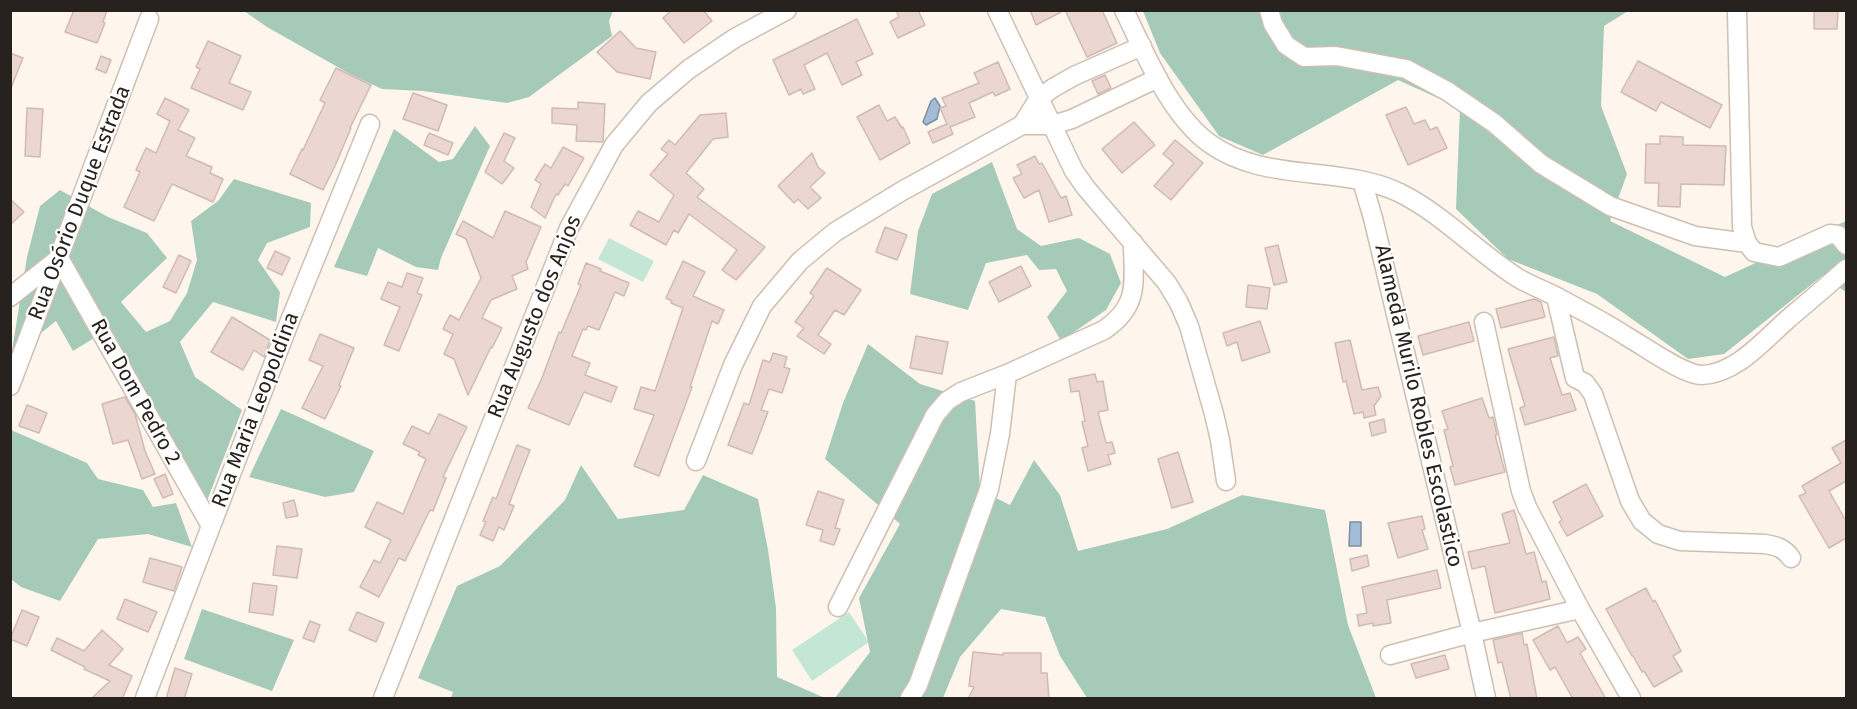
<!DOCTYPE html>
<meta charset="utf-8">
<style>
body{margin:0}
#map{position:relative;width:1857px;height:709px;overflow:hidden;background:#fef5ed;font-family:"Fira Sans",sans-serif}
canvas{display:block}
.frame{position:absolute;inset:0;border:12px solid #27221d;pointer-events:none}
</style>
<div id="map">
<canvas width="1857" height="709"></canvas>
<div class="frame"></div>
</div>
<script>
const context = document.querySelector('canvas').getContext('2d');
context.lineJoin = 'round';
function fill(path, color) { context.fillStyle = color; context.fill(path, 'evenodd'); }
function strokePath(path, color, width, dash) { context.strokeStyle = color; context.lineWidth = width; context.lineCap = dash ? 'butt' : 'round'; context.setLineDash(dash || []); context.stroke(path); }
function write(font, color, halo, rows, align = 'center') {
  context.font = font + ' "Fira Sans",sans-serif'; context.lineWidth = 4.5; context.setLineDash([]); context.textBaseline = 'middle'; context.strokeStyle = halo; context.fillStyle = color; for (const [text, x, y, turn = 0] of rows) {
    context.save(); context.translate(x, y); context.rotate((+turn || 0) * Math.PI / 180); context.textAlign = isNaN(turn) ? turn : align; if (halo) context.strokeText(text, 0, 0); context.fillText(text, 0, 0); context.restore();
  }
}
const green = new Path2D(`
 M609 238 654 261 643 282 598 259Z
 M849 612 869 642 812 681 792 650Z`);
const forest = new Path2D(`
 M244 11H613L609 21 612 36 529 97 507 103 423 91 382 89 350 74 267 27Z
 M1143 11H1628L1604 26 1601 106 1627 174 1610 221 1725 277 1846 221V292L1822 276 1724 354 1688 359 1597 294 1508 259 1456 209 1460 108 1398 80 1263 155 1219 136 1160 53Z
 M475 126 490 146 441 258 438 270 416 267 378 248 367 276 334 267 394 129 439 162 453 159Z
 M992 162 1017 229 1041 246 1079 238 1110 254 1121 283 1106 310 1061 341 1047 317 1067 291 1056 269 1039 270 1027 255 986 263 968 310 910 294 918 231 932 194Z
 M234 179 311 203 310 227 267 243 258 260 280 292 276 322 213 302 180 342 195 377 242 410 207 501 107 330 73 351 56 321 11 357 27 257 40 206 60 190 108 217 147 233 167 258 121 302 146 332 170 321 187 293 197 260 191 221 218 201Z
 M868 344 920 384 975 401 980 490 1010 505 1034 460 1060 495 1078 551 1167 529 1242 495 1325 510 1348 625 1376 698H1087L1060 656 1045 617 1001 609 960 657 943 698H835L870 652 859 598 900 524 825 459 843 403Z
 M281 409 374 451 354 492 325 497 249 477Z
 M11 430 87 463 98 479 143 490 153 507 176 503 192 547 148 534 98 539 60 601 21 587 11 579Z
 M581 465 618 519 684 510 703 475 758 499 768 550 776 608 777 677 825 698H451L453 692 418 678 457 586 500 566 565 500Z
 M202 609 294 640 272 691 184 659Z`);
const water = new Path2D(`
 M935 98 940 106 937 119 926 125 923 122 931 101Z
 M1350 522H1361V546H1349Z`);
const building = new Path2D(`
 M74 10H107L103 22 105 23 97 43 65 32Z
 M672 10H703L712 21 684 43 663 18Z
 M896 10H918L925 25 898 38 890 22 899 17Z
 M1030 10H1065L1036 25Z
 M1065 10H1102L1117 43 1087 57Z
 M1814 10H1838L1837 29H1814Z
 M857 19 873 54 856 62 862 75 842 85 827 53 804 65 815 89 803 94 801 89 789 95 773 60Z
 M620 31 636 48 656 52 650 79 617 72 597 52Z
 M208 41 241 56 229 83 251 92 243 110 191 88 200 69 196 67Z
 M10 53 23 58 11 88H10Z
 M101 56 111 60 106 73 96 69Z
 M1638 61 1722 105 1710 128 1661 102 1656 111 1621 92Z
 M998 62 1010 89 995 96 993 92 969 103 975 117 950 127 953 134 933 143 928 132 947 124 940 108 946 106 942 98 979 83 974 73Z
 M336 68 371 85 350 128H351L335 166 323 190 290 174 302 149 303 150 325 103 320 100Z
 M1105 75 1111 88 1098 94 1092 81Z
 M413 93 447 105 438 131 403 119Z
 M165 98 189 110 178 130 195 138 186 156 212 167 210 173 223 179 213 202 172 184 154 221 124 207 140 172 136 170 146 148 156 153 170 121 157 114Z
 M578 102 605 104 603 142 576 141 577 125 552 123V108L578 109Z
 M879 105 887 121 895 117 902 128 903 127 910 143 880 160 857 117Z
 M1406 107 1414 124 1425 120 1430 130 1437 127 1447 148 1408 165 1386 115Z
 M27 108 43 109 40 157 25 156Z
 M726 113 728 137 713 139 686 173 704 189 697 197 765 247 736 280 722 270 737 250 689 214 678 233 674 230 666 245 630 225 638 211 659 222 674 195 650 175 668 154 661 149 669 140 675 145 700 115Z
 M1134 122 1155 145 1122 173 1102 149Z
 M429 133 453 143 448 155 424 145Z
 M504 133 515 138 504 161 514 168 502 184 485 172Z
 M1660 136 1683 137V145L1726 146 1724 185 1681 184 1680 207 1658 206 1659 183H1645L1646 144H1660Z
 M1175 140 1203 163 1171 200 1154 186 1174 163 1163 154Z
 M563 147 584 158 568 186 565 184 558 195 556 194 545 218 531 207 541 184 535 180 545 164 551 168Z
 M812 153 818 167 825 173 810 187 821 198 808 209 798 199 794 203 778 186Z
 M1035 156 1039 164 1042 163 1061 198 1066 196 1072 215 1049 222 1039 190 1024 198 1013 178 1022 174 1017 165Z
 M10 199 24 212 10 225Z
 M505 211 541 227 526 262 528 269 512 276 517 289 491 300 482 318 502 328 492 348 491 347 468 395 454 359 444 354 453 334 443 329 450 315 459 320 481 278 466 239 456 234 463 221 493 238Z
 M885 227 907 235 897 260 876 252Z
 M1278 245 1287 282 1274 285 1265 248Z
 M275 251 290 258 282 275 267 268Z
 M179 255 191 261 176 293 163 287Z
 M683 261 705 272 693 296 724 310 718 324 712 321 690 387H692L659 476 634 466 654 415 634 409 641 387 655 391 683 308 671 303 672 301 666 298Z
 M586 263 601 269 600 271 629 283 624 296 615 292 599 330 588 326 586 330 583 329 572 356 590 363 585 375 617 387 611 402 584 392 569 425 528 408 542 378 559 332 561 333 581 285 578 284Z
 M1021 266 1031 286 999 302 989 282Z
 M827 268 861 290 844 315 835 310 818 335 831 344 824 354 797 336 804 328 795 322 814 296 810 293Z
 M407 273 423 278 417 293 422 295 399 351 384 345 400 307 381 299 388 282 402 287Z
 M1248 285 1270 288 1267 309 1246 307Z
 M1534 299 1541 302 1545 317 1501 328 1496 309Z
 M232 317 270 340 264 357 254 350 243 370 211 352Z
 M1260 321 1270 352 1242 361 1237 342 1227 346 1223 333Z
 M1469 322 1474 341 1423 355 1418 336Z
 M320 334 354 348 339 385 341 386 325 419 302 408 323 366 309 360Z
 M916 336 948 342 942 374 910 368Z
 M1554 337 1558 356 1550 358 1562 395 1570 393 1576 410 1525 425 1520 408 1525 406 1508 349Z
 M1350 340 1362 390 1378 387 1381 396 1374 406 1376 415 1364 418 1363 412 1354 414 1346 381 1343 382 1335 343Z
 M773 353 787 357 784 367 790 369 782 393 769 389 761 410 768 412 752 454 728 445 744 403 749 405 763 360 770 362Z
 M1095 374 1097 382 1103 381 1108 410 1098 412 1106 443 1112 442 1115 453 1108 455 1111 464 1088 471 1082 448 1088 446 1082 422 1085 421 1079 391 1071 392 1069 379Z
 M125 397 135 414 145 451 155 474 142 479 128 440 113 444 102 404Z
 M1482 398 1489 418 1493 417 1497 435H1495L1505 472 1455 485 1450 467 1453 466 1444 430 1448 429 1442 411Z
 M27 405 47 413 39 433 19 426Z
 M439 414 467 427 443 477 446 478 433 511 430 510 405 561 399 558 379 597 360 587 374 560 380 563 391 540 365 527 377 502 403 514 426 459 418 455 420 452 403 444 412 426 429 434Z
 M1384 419 1386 432 1372 436 1369 423Z
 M1846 440V481L1829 491 1846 521V538L1829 548 1799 496 1806 493 1802 486 1841 463 1832 448Z
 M517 445 530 450 509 504 514 506 504 530 499 527 493 541 480 535 486 522 483 521 493 497 496 499Z
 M1178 452 1193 502 1172 508 1158 459Z
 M165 474 173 494 163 498 154 479Z
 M1586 484 1603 516 1567 536 1559 522 1562 520 1553 502Z
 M818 491 844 500 835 528 840 529 834 545 820 541 823 530 806 525Z
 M294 500 298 516 286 518 283 503Z
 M1514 510 1526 554 1534 552 1542 582 1546 581 1550 599 1495 613 1485 566 1472 569 1468 552 1510 543 1502 514Z
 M1422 516 1425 529 1422 530 1428 549 1398 558 1388 523Z
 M277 546 302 549 297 578 273 575Z
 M1367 555 1369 566 1352 571 1350 559Z
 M150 558 182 567 174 591 143 582Z
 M1437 570 1441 588 1387 600 1391 623 1373 626V623L1359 626 1357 615 1367 613 1362 587Z
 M253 583 277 586 273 615 249 612Z
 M1646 588 1653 602 1655 600 1681 651 1673 656 1682 671 1654 687 1644 671 1642 672 1633 656H1632L1606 609Z
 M125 599 157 612 148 632 117 619Z
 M22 610 39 617 27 646 10 639Z
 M357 612 384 623 376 642 349 630Z
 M310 621 320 625 314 642 303 638Z
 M1558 626 1567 643 1578 637 1586 649 1580 653 1606 699H1573L1555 667 1550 670 1533 640Z
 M102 630 123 649 109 665 132 676 122 699H91L110 681 84 669 85 667 51 650 57 638 84 651Z
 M1522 633 1524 645 1527 644 1537 699H1511L1502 662 1498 663 1493 640Z
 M973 652 1003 655V653H1041V673H1047L1049 699H968L974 687 969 686Z
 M1445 655 1449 669 1416 678 1411 664Z
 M175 668 192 674 184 699H166Z`);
const minor = new Path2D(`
 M997 10 1074 171 1086 188 1167 283 1179 303 1189 326 1214 414 1220 440 1226 481
 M1124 10C1145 53 1170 115 1209 143 1265 184 1340 164 1400 193 1444 215 1477 252 1518 278 1530 285 1543 290 1555 296 1579 309 1603 321 1626 336 1644 346 1683 375 1702 375 1736 374 1764 340 1788 319 1808 302 1827 286 1846 269
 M1269 10 1273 24 1286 45 1304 57 1336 56 1406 69 1447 91 1494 123 1541 164 1610 206 1695 236 1747 243
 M1737 12 1742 227 1747 243 1754 252 1779 257 1830 234 1838 235 1846 245
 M1022 125H1053L1072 119 1158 78
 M1362 181 1373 218 1472 633 1486 698
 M59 258 211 526
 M10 297 58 259
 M1556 297 1575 378 1585 383 1593 394 1630 501 1642 521 1658 534 1680 541 1765 544C1777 546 1784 548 1791 558
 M1484 322 1521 491 1527 507 1580 609 1631 698
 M10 386 149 19
 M696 461 733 365 762 306 800 261 835 232 902 191 1022 125 1039 98 1053 88 1074 76 1142 46
 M838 607 935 415 947 401 961 392 1007 374 1104 330C1141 305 1133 281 1133 242
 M1390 655 1472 633 1580 609
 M145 698 289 323 370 124
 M383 698 569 228 614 145 649 103 689 69 735 38 787 10
 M910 698 918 685 989 489 1000 434 1007 374`);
const streetNames = [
 ["Rua Osório Duque Estrada",80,203,-69],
 ["Rua Augusto dos Anjos",535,317,-68],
 ["Rua Dom Pedro 2",135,392,61],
 ["Alameda Murilo Robles Escolastico",1418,406,77],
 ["Rua Maria Leopoldina",256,410,-69]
];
fill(green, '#c3e7d4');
fill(forest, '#a5cab7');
fill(water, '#a3bcd8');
strokePath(water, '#7e8ea0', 1.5);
fill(building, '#ebd7d0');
strokePath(building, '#cfbbb4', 1.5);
strokePath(minor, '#cdbfb2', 21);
strokePath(minor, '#fff', 18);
write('21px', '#27221d', '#fff', streetNames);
</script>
